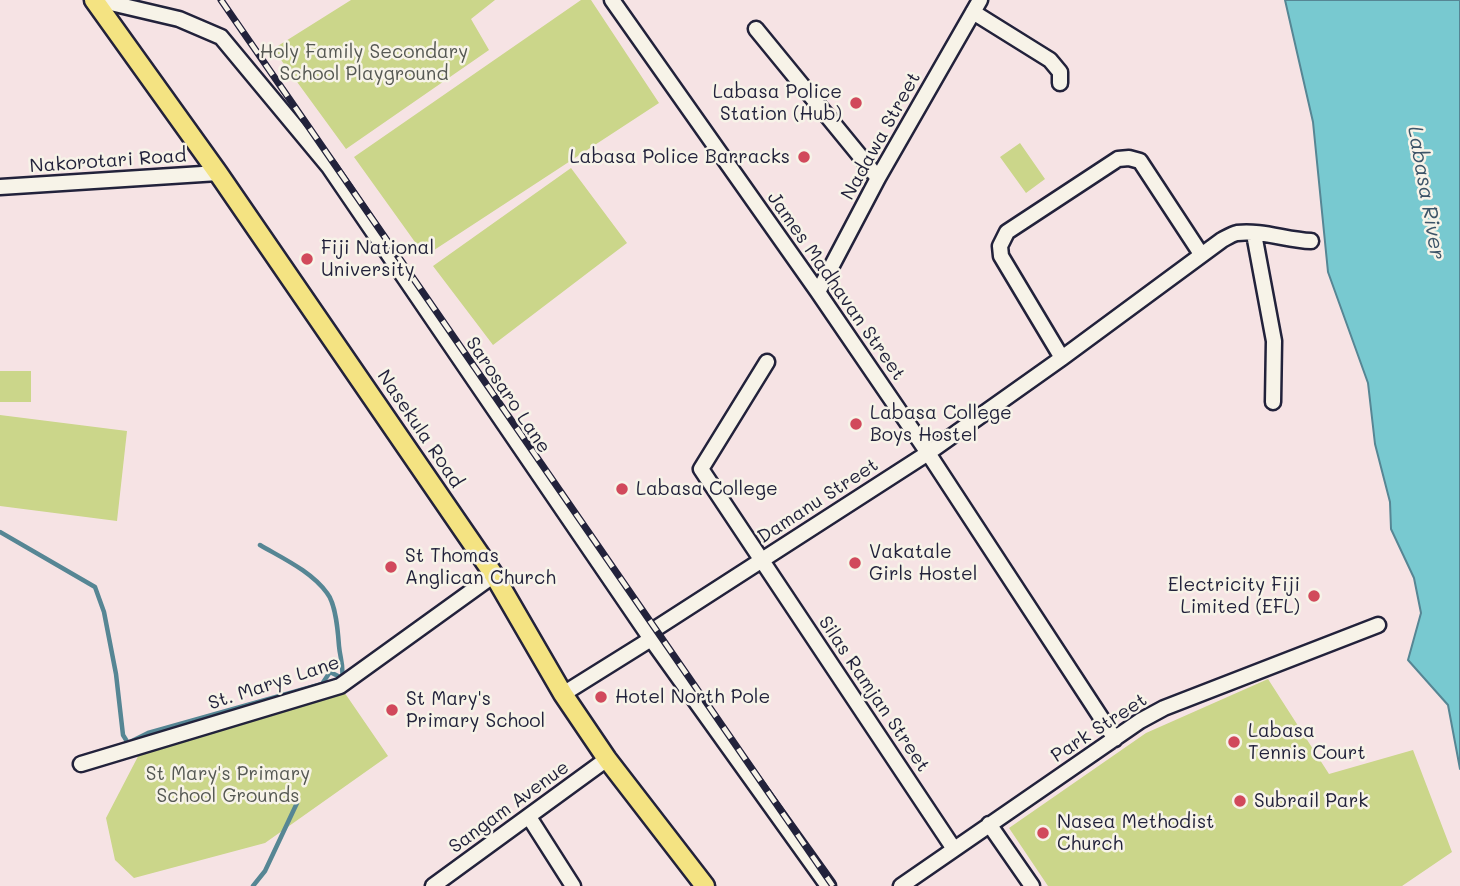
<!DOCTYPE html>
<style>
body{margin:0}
canvas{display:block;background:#f6e3e4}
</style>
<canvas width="1460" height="886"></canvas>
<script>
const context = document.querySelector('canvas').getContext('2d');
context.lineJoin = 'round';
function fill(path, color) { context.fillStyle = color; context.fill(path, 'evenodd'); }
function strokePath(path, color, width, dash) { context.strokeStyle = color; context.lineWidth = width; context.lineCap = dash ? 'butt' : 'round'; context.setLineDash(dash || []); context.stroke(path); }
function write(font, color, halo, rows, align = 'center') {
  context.font = font + ' Mali,sans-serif'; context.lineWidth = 5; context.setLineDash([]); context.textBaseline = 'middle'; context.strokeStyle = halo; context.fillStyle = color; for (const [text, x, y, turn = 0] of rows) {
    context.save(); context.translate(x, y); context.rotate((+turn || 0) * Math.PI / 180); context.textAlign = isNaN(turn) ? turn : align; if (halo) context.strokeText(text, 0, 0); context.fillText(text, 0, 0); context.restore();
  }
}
const green = new Path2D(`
 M351 0H495L471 19 489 50 346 149 273 49Z
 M581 0H591L659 103 425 256 354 157Z
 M1020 143 1045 179 1026 193 1000 157Z
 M571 168 627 243 493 345 433 266Z
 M0 371H31V402H0Z
 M0 415 127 431 117 521 0 506Z
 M1268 679 1329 774 1413 750 1452 852 1402 886H1048L1009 828 1146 733Z
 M340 686 388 756 265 843 134 878 115 860 106 818 146 741Z`);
const water = new Path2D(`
 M1285 0H1460V769L1448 705 1408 660 1421 613 1414 578 1391 529 1390 502 1375 444 1368 383 1328 272 1313 122Z`);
const stream = new Path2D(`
 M0 532 95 587 104 612 116 674 123 735 128 743 148 733 322 684 330 672 342 678C344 666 340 658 339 646 338 632 336 604 327 593 311 571 282 558 260 545
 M253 886 265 871 297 803`);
const minor = new Path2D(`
 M98 0 179 19 221 37 329 167 651 639 828 886
 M612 0 818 292 928 453 1115 739
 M973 12 1050 60 1060 72V83
 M756 29 878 178
 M0 187 218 173
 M1254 234 1274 341 1273 402
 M818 292 878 178 980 0
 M1062 358 1001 256 1000 246 1007 232 1118 159 1129 158 1140 161 1201 254
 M767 362 701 469 954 849
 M563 694 651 639 655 629 928 453 1062 358 1222 240C1226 238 1232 234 1237 233 1261 230 1287 240 1311 241
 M81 764 340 686 494 575
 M529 817 573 886
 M989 824 1032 886
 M433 886 607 759
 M901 886 1140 721 1164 708 1378 625`);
const major = new Path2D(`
 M94 0 218 173 494 575 563 694 607 759 705 886`);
const rail = new Path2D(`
 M221 0 833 886`);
const markers = [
 [856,103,7,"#d1495b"],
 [804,157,7,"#d1495b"],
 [307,259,7,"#d1495b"],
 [856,424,7,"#d1495b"],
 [622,489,7,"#d1495b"],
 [855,563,7,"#d1495b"],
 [391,567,7,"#d1495b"],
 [1314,596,7,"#d1495b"],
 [601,697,7,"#d1495b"],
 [392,710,7,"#d1495b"],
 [1234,742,7,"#d1495b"],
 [1240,801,7,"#d1495b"],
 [1043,833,7,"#d1495b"]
];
const parkNames = [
 ["Holy Family Secondary",364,52],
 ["School Playground",364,74],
 ["St Mary's Primary",228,774],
 ["School Grounds",228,796]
];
const poiNames = [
 ["Labasa Police",842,92,"right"],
 ["Station (Hub)",842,114,"right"],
 ["Labasa Police Barracks",790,157,"right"],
 ["Fiji National",321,248],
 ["University",321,270],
 ["Labasa College",870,413],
 ["Boys Hostel",870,435],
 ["Labasa College",636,489],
 ["Vakatale",869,552],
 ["Girls Hostel",869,574],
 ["St Thomas",405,556],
 ["Anglican Church",405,578],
 ["Electricity Fiji",1300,585,"right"],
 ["Limited (EFL)",1300,607,"right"],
 ["Hotel North Pole",615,697],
 ["St Mary's",406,699],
 ["Primary School",406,721],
 ["Labasa",1248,731],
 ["Tennis Court",1248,753],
 ["Subrail Park",1254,801],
 ["Nasea Methodist",1057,822],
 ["Church",1057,844]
];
const streetNames = [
 ["Nadawa Street",881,136,-61],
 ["Nakorotari Road",108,161,-4],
 ["James Madhavan Street",836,286,55],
 ["Sarosaro Lane",508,395,56],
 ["Nasekula Road",420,429,56],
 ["Damanu Street",818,501,-33],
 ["St. Marys Lane",274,683,-18],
 ["Silas Ramjan Street",874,694,56],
 ["Park Street",1099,728,-33],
 ["Sangam Avenue",509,807,-36]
];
const waterNames = [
 ["Labasa River",1426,193,80]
];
fill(green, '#cbd68a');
fill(water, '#78c9d0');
strokePath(water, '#568694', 2);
strokePath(stream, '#568694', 4.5);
strokePath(minor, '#22223b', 19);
strokePath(major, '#22223b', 23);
strokePath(minor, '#f7f3e8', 14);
strokePath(major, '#f4e382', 18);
strokePath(rail, '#22223b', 7);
strokePath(rail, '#f7f3e8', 4.5, [13]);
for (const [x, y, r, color] of markers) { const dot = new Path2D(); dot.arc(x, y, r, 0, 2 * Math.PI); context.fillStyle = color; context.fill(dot); strokePath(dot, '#f7f3e8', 2.5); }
write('19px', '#555853', '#f7f3e8', parkNames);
write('19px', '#22223b', '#f7f3e8', poiNames, 'left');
write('19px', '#22223b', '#f7f3e8', streetNames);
write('italic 21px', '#3c5468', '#f7f3e8', waterNames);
</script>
